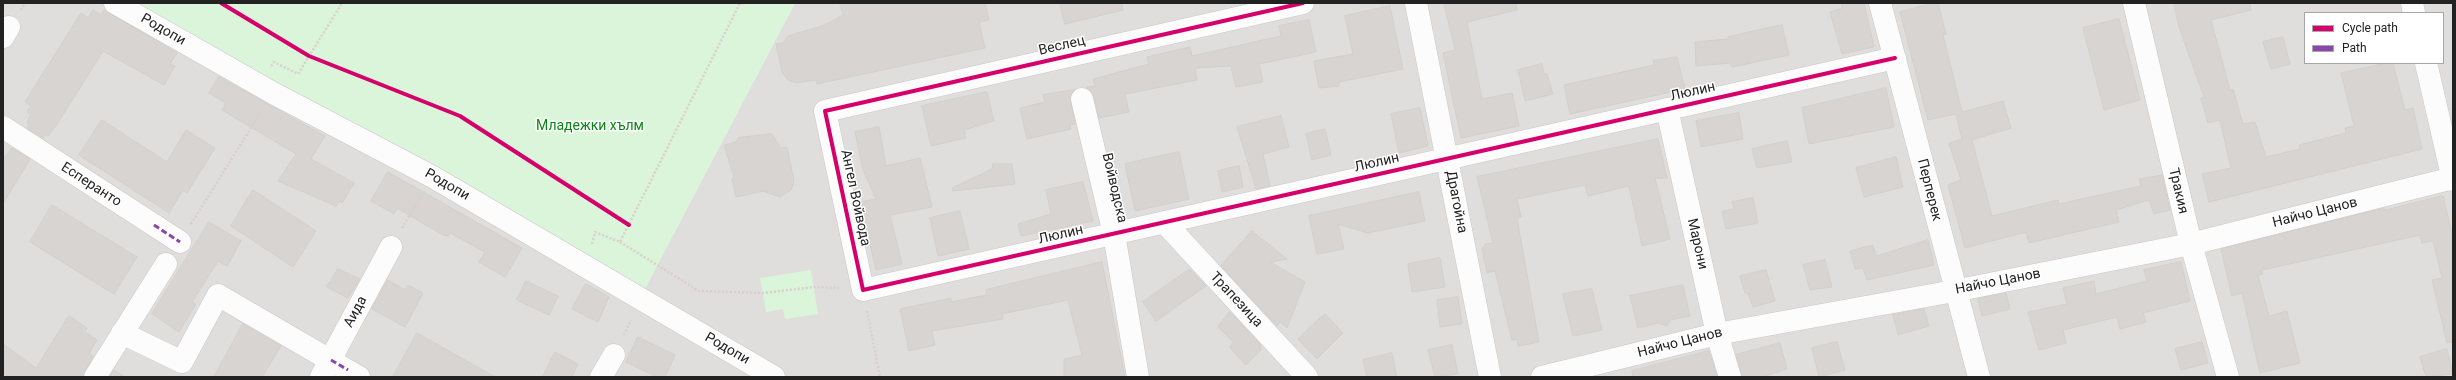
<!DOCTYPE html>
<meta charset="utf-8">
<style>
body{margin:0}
#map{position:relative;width:2456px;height:380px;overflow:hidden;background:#f0eeeb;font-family:Roboto,sans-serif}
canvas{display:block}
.frame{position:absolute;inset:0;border:4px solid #222;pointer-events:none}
.legend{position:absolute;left:2304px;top:12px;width:140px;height:52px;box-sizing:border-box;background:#fff;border:1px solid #a7a7a7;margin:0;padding:5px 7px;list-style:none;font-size:12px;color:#222}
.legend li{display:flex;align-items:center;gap:8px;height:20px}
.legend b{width:20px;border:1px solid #a7a7a7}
</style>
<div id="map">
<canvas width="2456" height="380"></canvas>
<div class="frame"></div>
<ul class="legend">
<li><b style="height:5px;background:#d6006c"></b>Cycle path</li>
<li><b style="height:5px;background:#8e44ad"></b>Path</li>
</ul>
</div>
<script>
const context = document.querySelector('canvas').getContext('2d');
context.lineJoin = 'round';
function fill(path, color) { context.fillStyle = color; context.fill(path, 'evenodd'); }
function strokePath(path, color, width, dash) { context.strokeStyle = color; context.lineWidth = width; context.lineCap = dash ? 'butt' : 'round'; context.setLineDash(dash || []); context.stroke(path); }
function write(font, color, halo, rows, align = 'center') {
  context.font = font + ' Roboto,sans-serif'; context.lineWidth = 3; context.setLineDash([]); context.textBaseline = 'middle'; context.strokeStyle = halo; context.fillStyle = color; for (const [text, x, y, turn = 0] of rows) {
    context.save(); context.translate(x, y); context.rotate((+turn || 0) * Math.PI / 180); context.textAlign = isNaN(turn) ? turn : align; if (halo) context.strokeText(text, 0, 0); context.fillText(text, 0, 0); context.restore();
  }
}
const residential = new Path2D(`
 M3 3H111L640 298 795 3H2453V377H3ZM2305 13H2443V63H2305Z`);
const park = new Path2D(`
 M111 3H795L640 298Z
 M811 270 818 314 785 319 783 309 766 312 760 278Z`);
const building = new Path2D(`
 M840 3H985L989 20 979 22 985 48 817 84 816 80 796 83 788 80 782 72 776 44 783 43 788 36 825 25 843 15Z
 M1060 3H1122L1123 10 1065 24Z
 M1444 3H1516L1517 10 1467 22 1482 99 1512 93 1519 126 1461 138 1443 53 1455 50Z
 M1841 3H1864L1874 47 1842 54 1830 12 1842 8Z
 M1934 3H1938L1946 34 1943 35 1962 112 2003 101 2011 128 1972 140 1992 216 2058 200 2059 204 2141 186 2139 179 2162 175 2170 210 2154 214 2149 200 2116 210 2119 222 2029 243 2026 232 1965 248 1948 185 1961 180 1949 143 1962 139 1956 114 1928 120 1900 12Z
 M2174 3H2250L2251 10 2211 20 2230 90 2233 89 2243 124 2255 122 2266 157 2300 149 2299 145 2346 133 2345 128 2354 126 2341 73 2387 63H2393L2405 110 2413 108 2422 149 2209 202 2202 174 2231 168 2220 120 2208 123 2201 98 2204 97 2179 27Z
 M1390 6 1403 69 1339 82V86L1319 88 1314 61 1353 54 1345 16Z
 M93 10 101 15 104 10 177 53 170 64 175 66 164 85 103 51 59 121 48 136 45 134 43 138 27 128 29 124 27 122 31 115 27 112 31 106 25 102 81 13 88 18Z
 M2119 19 2140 100 2104 110 2083 28Z
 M1309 20 1316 52 1259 64 1263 82 1236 87 1231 66 1195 68 1197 80 1125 94 1129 112 1099 118 1094 96 1086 87 1095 86 1093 79 1149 64 1147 57 1190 47 1192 56 1281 36 1279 26Z
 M1782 25 1789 55 1732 67 1730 63 1696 66 1695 42 1728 39V37Z
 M2283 37 2290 64 2271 69 2263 42Z
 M1677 57 1685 89 1570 114 1564 85 1654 65 1653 61Z
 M1542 64 1544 74H1547L1553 94 1525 101 1518 70Z
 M219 77 325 136 311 159 354 183 342 203 340 201 336 206 278 181 296 154 222 110 226 103 209 93Z
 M1886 88 1894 127 1809 144 1802 108Z
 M1074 90 1070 96 1075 124 1070 125 1071 129 1027 139 1020 108 1045 102 1043 95Z
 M987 92 994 121 964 130 966 138 931 146 922 106Z
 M1420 108 1428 146 1399 153 1391 114Z
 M1739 113 1743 139 1701 147 1696 121Z
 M1281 116 1289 147 1263 154 1270 186 1256 189 1237 127Z
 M102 120 167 162 186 130 215 148 187 193 183 190 169 213 79 155Z
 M879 127 886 166 920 158 932 207 890 215 902 264 876 270 860 202 876 199 863 170 855 132Z
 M1325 129 1331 155 1312 160 1306 134Z
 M772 134 781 148 787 147 794 181 791 190 780 197 763 191 736 197 732 179 734 177 724 145 736 142 738 138Z
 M1658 139 1667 178H1655L1670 239 1642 246 1629 186 1588 196 1585 185 1517 199 1521 217 1517 218 1539 342 1518 346 1517 339 1512 340 1495 271 1487 273 1482 248 1485 247V244L1493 243 1477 177Z
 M1787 141 1792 162 1757 168 1752 149Z
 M12 148 30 159 3 204V160Z
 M1179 152 1189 199 1135 211 1125 164Z
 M1896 157 1903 187 1864 197 1856 168Z
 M993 164H1012L1015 184 953 191 952 188 992 169Z
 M1239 166 1243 187 1222 192 1218 171Z
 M388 172 522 248 505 277 479 262 485 252 450 233 448 236 443 235 397 208 394 214 371 201Z
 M1083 182 1093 221 1021 236 1018 224 1051 214 1046 190Z
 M253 190 316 231 293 267 231 226Z
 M1419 192 1425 221 1368 233 1338 224 1344 249 1317 254 1309 216Z
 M2443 196 2453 238V342L2447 343 2432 280 2442 278 2433 241 2422 243 2420 235 2262 270 2263 274 2258 275 2269 316 2287 311 2300 363 2260 373 2242 293 2232 296 2221 249 2384 208V210Z
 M1753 198 1758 223 1726 229 1722 211 1734 209 1732 202Z
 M52 205 137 257 114 294 30 242Z
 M960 211 969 249 938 256 930 218Z
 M209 222 241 241 227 266 218 261 192 302 196 304 179 332 152 314Z
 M1252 231 1287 259 1270 262 1305 282 1287 328 1280 322 1277 326 1221 266Z
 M1928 240 1934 265 1867 280 1863 268 1855 269 1850 251 1873 245 1876 256Z
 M1440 258 1445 287 1412 292 1408 264Z
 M1825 260 1832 287 1810 290 1803 265Z
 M1102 262 1125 377H1064V359L1082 355 1068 300 1002 314 1003 319 932 331 935 345 909 351 900 309 951 298V302L987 295 986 290Z
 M2181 262 2190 301 2143 313 2146 322 2120 329 2117 317 2063 330 2066 343 2039 350 2028 312 2067 304 2063 288 2094 281 2096 294 2147 281 2144 270Z
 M338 269 360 279 348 298 327 287Z
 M1190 269 1206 286 1156 321 1143 302Z
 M1766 270 1775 301 1753 307 1748 293H1745L1740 276Z
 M388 280 405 290 408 285 423 293 405 327 372 309Z
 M526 281 558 296 549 315 517 300Z
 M586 284 609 297 598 322 572 309Z
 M1683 285 1690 316 1670 320 1667 326 1658 323 1638 328 1630 296Z
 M1592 289 1602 330 1573 336 1563 294Z
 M2006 293 2010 309 1982 316 1978 299Z
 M1458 297 1462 324 1440 327 1437 300Z
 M1924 309 1929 326 1898 335 1893 315Z
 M1230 312 1260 344 1261 350 1246 365 1229 347 1234 343 1218 327Z
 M1325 314 1343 333 1317 359 1298 339Z
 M69 316 87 328 85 332 97 340 89 353 93 356 83 377H9L3 373V344L36 368Z
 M243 324 281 346 262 377H214Z
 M417 333 495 377H393Z
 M638 337 675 355 665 377H657L626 362Z
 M1837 342 1845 370 1819 377 1812 348Z
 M2202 342 2208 363 2181 370 2175 349Z
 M1780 343 1787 369 1762 377H1742L1736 355Z
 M1452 345 1458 374 1435 377 1428 350Z
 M2447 349 2453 374 2426 377 2420 357Z
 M1709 351 1717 377H1633L1632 371Z
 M555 352 578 364 572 377H543Z
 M1392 353 1397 377H1367L1363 360Z
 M114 370 125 377H110Z`);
const path = new Path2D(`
 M21 10 25 3
 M271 66 274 62 298 74 342 3
 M191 224 261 112
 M402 228 421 196
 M620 242 699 291 763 293 814 287 839 288
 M592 244 595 232 620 242 740 3
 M867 311 880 377
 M624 335 631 320`);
const minor = new Path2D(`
 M115 3 273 93 433 177 774 377
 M1303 3 825 111 863 290 1895 58
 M1416 3 1490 377
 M1880 3 1979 377
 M2134 3 2191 244 2228 377
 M2412 3 2414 13
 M3 37 9 27
 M2426 63 2453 180
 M1082 99 1114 234 1138 377
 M1667 109 1717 334 1730 377
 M3 127 180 242
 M1165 223 1307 377
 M122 333 182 362 218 295 359 377
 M95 377 166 264
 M321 377 391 247
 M601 377 614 355
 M1542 377 1717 334 1954 291 2191 244 2453 178`);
const quiet = new Path2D(`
 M154 225 180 242
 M331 360 348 370`);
const cycleway = new Path2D(`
 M221 3 309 56 460 116 629 225
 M1303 3 825 111 863 290 1895 58`);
const streetNames = [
 ["Родопи",163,30,30],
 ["Веслец",1062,46,-13],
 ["Люлин",1693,92,-13],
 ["Люлин",1377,163,-13],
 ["Есперанто",91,185,33],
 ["Родопи",447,185,30],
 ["Войводска",1114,188,77],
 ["Перперек",1929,190,76],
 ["Тракия",2178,191,77],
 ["Ангел Войвода",855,198,78],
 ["Драгойна",1456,202,79],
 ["Найчо Цанов",2315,213,-14],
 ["Люлин",1061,235,-13],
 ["Марони",1697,244,77],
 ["Найчо Цанов",1998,282,-11],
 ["Трапезица",1236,300,47],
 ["Аида",356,312,-62],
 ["Найчо Цанов",1680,343,-14],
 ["Родопи",727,349,30]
];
const parkNames = [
 ["Младежки хълм",590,126]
];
fill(residential, '#dfdedc');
fill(park, '#daf5da');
fill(building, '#d7d4d2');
strokePath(building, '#d3d0cc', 1);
strokePath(minor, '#c9c8c7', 23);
strokePath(path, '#dccecd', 2.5, [2, 2]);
strokePath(minor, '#fdfcfc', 22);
strokePath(quiet, '#8e44ad', 3, [6, 3]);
strokePath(cycleway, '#d6006c', 4);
write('14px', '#222', '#fff', streetNames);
write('14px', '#0c8416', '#fff', parkNames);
</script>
